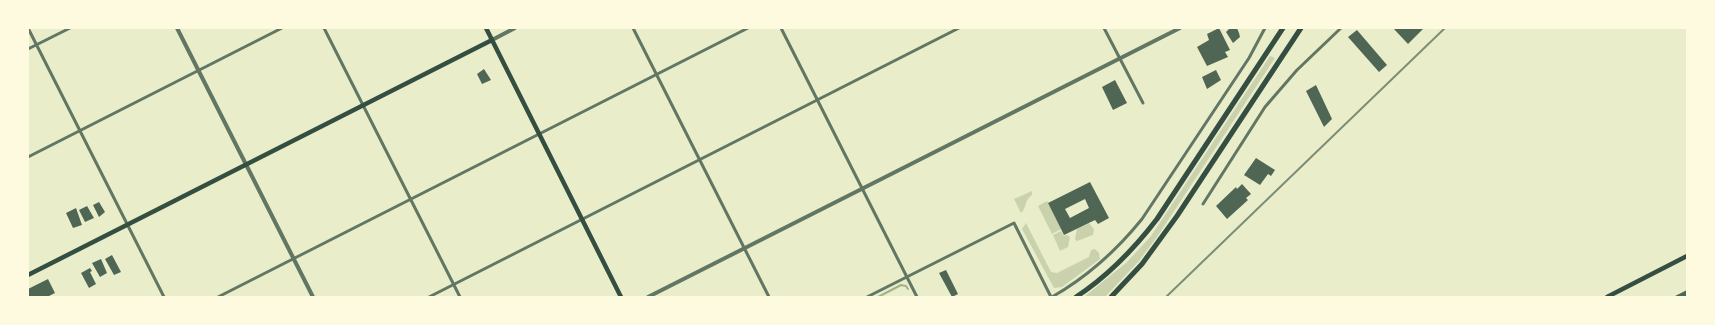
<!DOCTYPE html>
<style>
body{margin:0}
#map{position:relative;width:1715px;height:325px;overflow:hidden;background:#e9edc9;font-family:Cabin,sans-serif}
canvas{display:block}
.frame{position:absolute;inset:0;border:29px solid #fefae0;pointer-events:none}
</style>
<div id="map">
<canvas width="1715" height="325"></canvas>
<div class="frame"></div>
</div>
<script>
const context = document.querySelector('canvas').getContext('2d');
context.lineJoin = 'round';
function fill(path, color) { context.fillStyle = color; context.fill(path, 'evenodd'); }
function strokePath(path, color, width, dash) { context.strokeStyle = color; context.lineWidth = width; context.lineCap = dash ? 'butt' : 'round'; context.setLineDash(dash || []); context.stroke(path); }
const green = new Path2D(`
 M1270 56 1275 58 1157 237 1139 261 1105 297H1084L1127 262 1151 236Z
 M1032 191V195C1024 200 1027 208 1021 213L1014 199Z
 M1047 201 1061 229 1052 234 1038 206Z
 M1026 223 1051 272 1057 273 1089 257 1091 250 1095 249 1099 253 1100 259 1062 287 1054 288 1022 229Z
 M1089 223 1094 229 1093 235 1077 241 1075 239 1077 229Z
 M1061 231 1064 236 1067 235 1070 237 1068 247 1060 251 1053 235Z`);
const stream = new Path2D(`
 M878 297 901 285 906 286 908 289`);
const building = new Path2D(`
 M1219 28 1230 50 1225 52 1228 57 1207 66 1197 47 1209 40 1207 34Z
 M1230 28H1237L1239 33 1240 37 1233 43 1226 32Z
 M1393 28H1424L1408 44Z
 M1357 30 1387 65 1379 72 1348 37Z
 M484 69 491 80 482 84 477 74Z
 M1216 70 1221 80 1207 89 1202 77Z
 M1115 80 1127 103 1113 110 1102 87Z
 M1316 85 1332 119 1324 127 1306 91Z
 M1256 158 1275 170 1271 176 1268 174 1260 185 1244 175Z
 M1090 182 1109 218 1098 224 1095 220 1064 235 1048 203ZM1085 199 1089 208 1070 218 1065 209Z
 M1242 184 1251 194 1246 198 1248 200 1227 219 1216 206 1236 187 1237 189Z
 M99 202 105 212 99 217 93 205Z
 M87 206 94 218 85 222 79 210Z
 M76 208 82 225 73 228 66 213Z
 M112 255 121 272 114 275 105 259Z
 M101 259 107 273 100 277 92 263Z
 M90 268 92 271 90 272 96 284 89 288 81 273Z
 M946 270 958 294 952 297 939 273Z
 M48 279 55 293 47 297H28V289Z
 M1687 290V297H1675V296Z`);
const minor = new Path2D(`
 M28 28 164 297
 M324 28 460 297
 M633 28 769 297
 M781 28 917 297
 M1104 28 1143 103
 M28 49 70 28
 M28 157 282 28
 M1203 204 1265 107 1297 70 1341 28
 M218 297 748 28
 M429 297 959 28
 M867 297 1014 223 1051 297
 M1052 297C1087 277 1117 250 1142 219L1249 58 1265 28`);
const tertiary = new Path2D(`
 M177 28 313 297
 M492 40 515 28
 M648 297 1180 28`);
const secondary = new Path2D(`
 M486 28 621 297
 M28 275 492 40
 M1607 297 1687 256`);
const primary = new Path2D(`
 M1076 297C1108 276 1134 249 1157 219L1283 28
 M1111 297 1142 264 1177 216 1301 28`);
const rail = new Path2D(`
 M1166 297 1445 28`);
fill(green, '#cad2ad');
strokePath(stream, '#a3b18a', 2);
fill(building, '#4f6655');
strokePath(minor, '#617663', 3);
strokePath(tertiary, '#617663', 4);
strokePath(secondary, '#344e41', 4.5);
strokePath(primary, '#344e41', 5);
strokePath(rail, '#7c8e77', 2);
</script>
